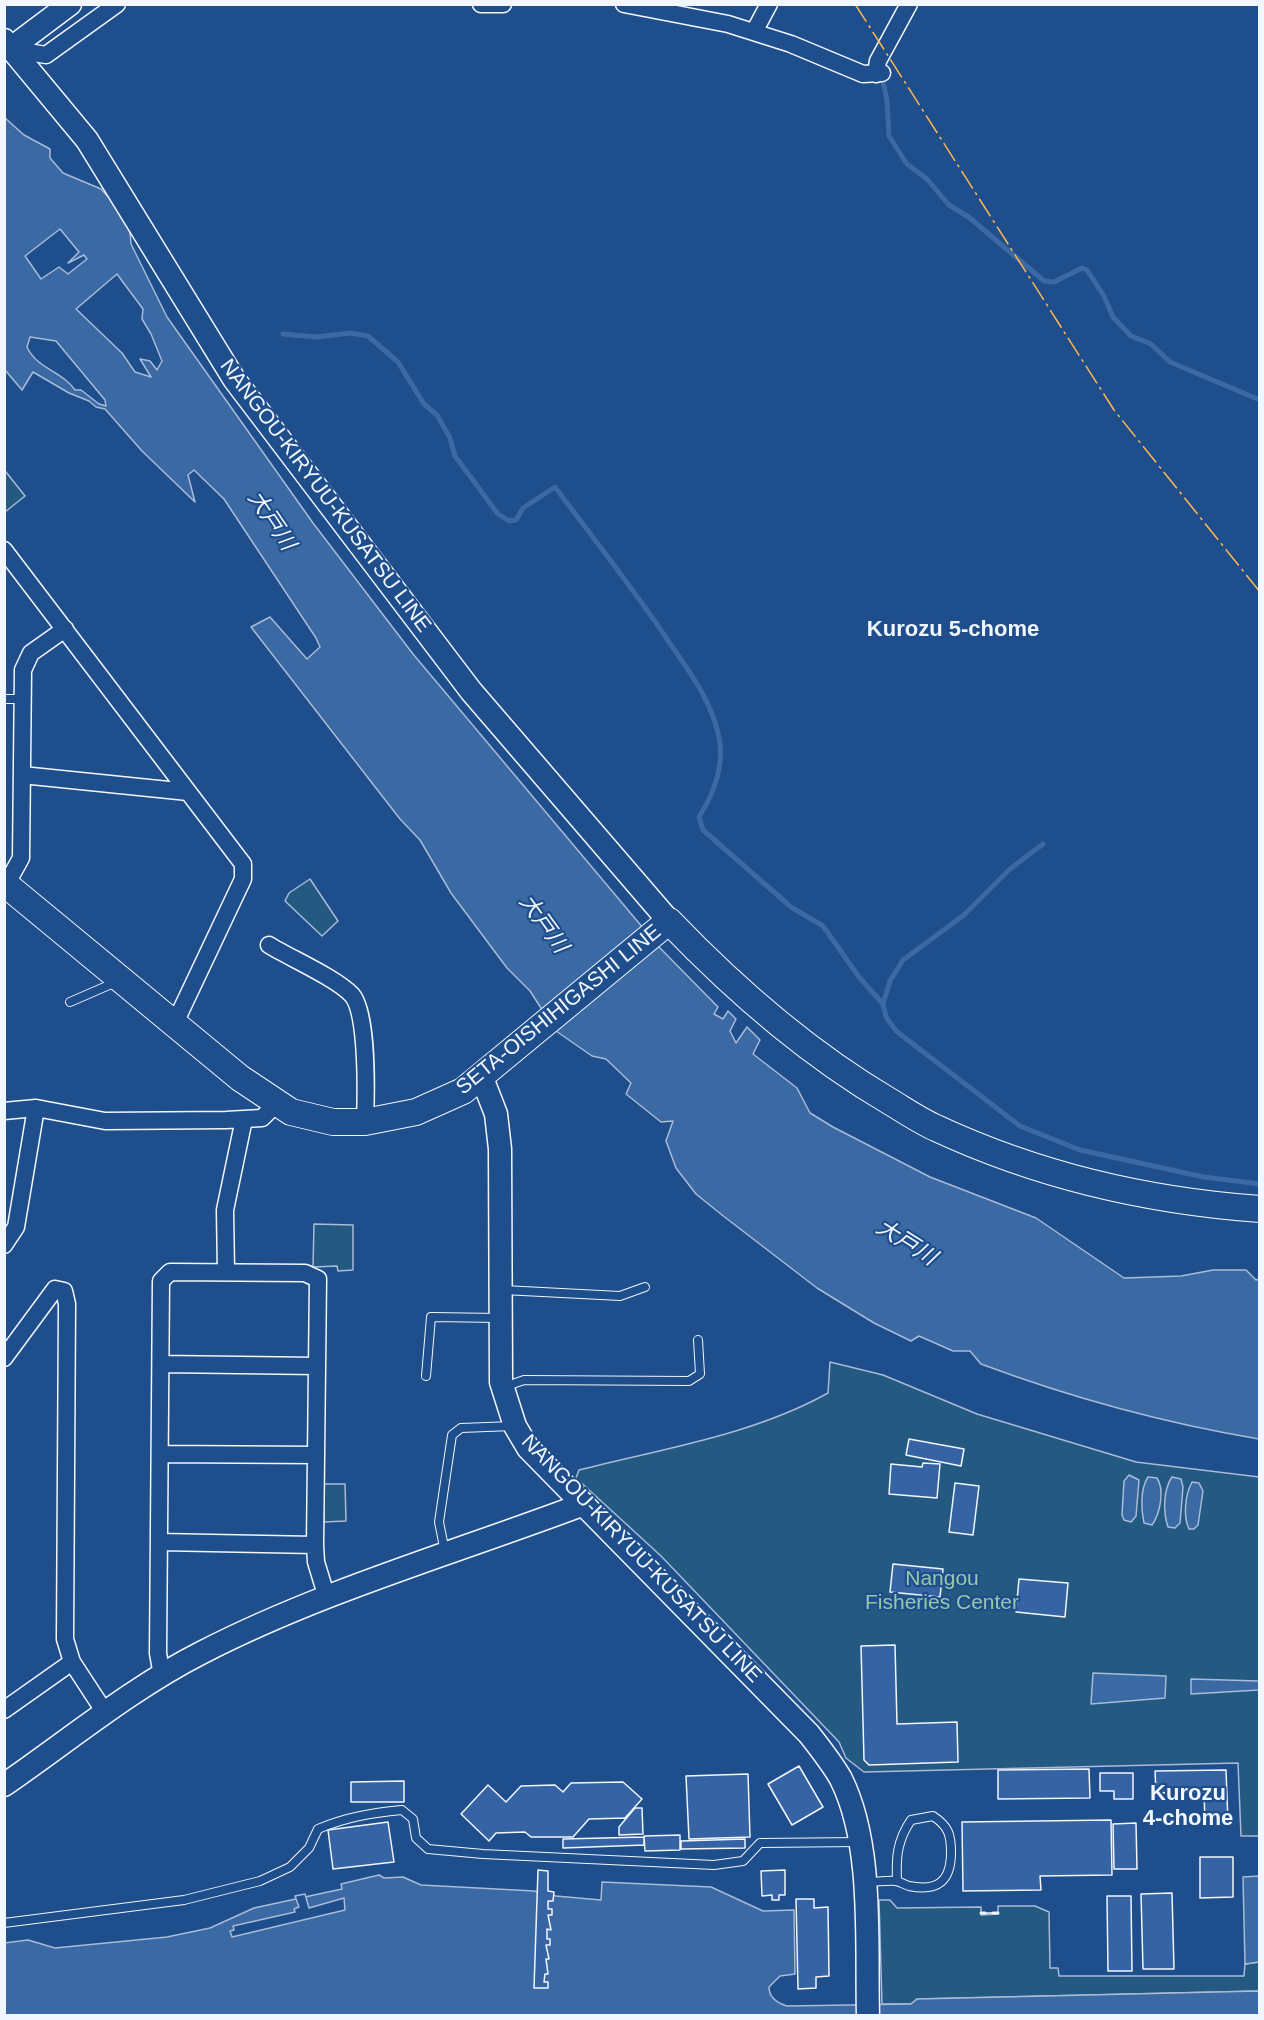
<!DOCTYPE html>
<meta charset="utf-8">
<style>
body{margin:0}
#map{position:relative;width:1264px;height:2020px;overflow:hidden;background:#1f4e8c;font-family:Helvetica,sans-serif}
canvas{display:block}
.frame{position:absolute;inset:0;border:6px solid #f2f6ff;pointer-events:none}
</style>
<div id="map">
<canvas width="1264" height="2020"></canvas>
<div class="frame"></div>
</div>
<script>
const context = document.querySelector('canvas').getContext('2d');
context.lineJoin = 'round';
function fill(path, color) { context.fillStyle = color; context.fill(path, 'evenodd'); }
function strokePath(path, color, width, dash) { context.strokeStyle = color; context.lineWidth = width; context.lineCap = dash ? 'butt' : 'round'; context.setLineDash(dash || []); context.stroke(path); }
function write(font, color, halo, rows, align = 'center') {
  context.font = font + ' Helvetica,"Noto Sans JP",sans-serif'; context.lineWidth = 4.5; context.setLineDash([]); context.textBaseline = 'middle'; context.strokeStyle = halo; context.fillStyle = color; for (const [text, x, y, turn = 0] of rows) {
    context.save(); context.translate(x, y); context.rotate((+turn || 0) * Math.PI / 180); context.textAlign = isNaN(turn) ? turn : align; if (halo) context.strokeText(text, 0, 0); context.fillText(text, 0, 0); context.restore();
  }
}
const green = new Path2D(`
 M6 472 25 496 5 512 4 474Z
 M310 879 338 921 322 936 285 901 289 893Z
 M314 1224 353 1225V1270L338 1271 337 1266 313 1267Z
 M830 1362 883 1375 977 1414 1136 1462 1259 1477V1836H1241L1238 1763 864 1772 846 1758 839 1742 661 1556 576 1478 579 1470C661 1449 753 1435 828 1393Z
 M322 1484H345L346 1521 324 1522Z
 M879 1900H890L897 1908 981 1907V1915L998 1914V1906H1035L1049 1912 1050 1968H1058L1059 1976H1244L1245 1964 1259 1962V1991L917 1999 911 2004H882Z`);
const water = new Path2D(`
 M5 118 24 135 50 149V158L63 173 101 189 129 220 131 244 167 317 313 523 413 654 659 947 718 1007 714 1014 723 1019 728 1011 736 1019 730 1031 736 1043 747 1027 760 1040 753 1054 797 1088 810 1113 833 1127 930 1177 1036 1218 1124 1278 1181 1276 1213 1270H1246L1256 1280 1259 1279V1439C1164 1423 1072 1398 981 1364L970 1351H953L919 1336 911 1341 874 1323 817 1288 722 1215 696 1194 676 1168 666 1141 673 1121 661 1122 626 1094 631 1083 606 1059 592 1056 556 1031 530 991 507 968 451 893 420 840 400 819 251 627 270 617 307 659 320 647 316 638 224 499 194 470 188 475 195 502 142 451 105 409 96 407 89 401 69 393 33 372 22 390 5 370ZM60 229 79 252 68 263 84 255 87 259 68 274 59 267 41 279 25 256ZM117 274 143 309 142 319 151 334 162 361 157 370 150 361 140 359 151 377 135 372 122 353 76 309ZM30 337 56 341 105 400 106 406 99 404 81 390H75C62 371 37 369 27 347Z
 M1129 1475 1139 1480 1136 1516 1131 1522 1124 1520 1122 1515 1124 1481Z
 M1148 1477 1157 1478C1165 1490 1160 1514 1152 1525L1144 1523C1141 1510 1140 1489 1148 1477Z
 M1172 1477 1181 1479 1183 1487 1180 1523 1175 1528 1168 1527C1163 1512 1163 1490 1172 1477Z
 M1192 1482 1199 1483 1203 1491 1198 1525 1194 1529H1189C1183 1516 1185 1495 1192 1482Z
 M1093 1673 1166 1676 1165 1698 1091 1704Z
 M1191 1679 1259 1681V1690L1191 1694Z
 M379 1875 384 1878 403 1877 421 1885 534 1891 556 1896 601 1900 602 1882 711 1887 763 1911 794 1910 795 1974 780 1976 769 1987C769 1998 777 2003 787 2006L911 2004 917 1999 1259 1991V2015H5L4 1943 28 1940 55 1948 167 1937 210 1928 254 1908 342 1889 341 1884Z
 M1259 1876V1962L1245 1964 1243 1877Z`);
const pier = new Path2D(`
 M305 1894 309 1908 344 1898 345 1910 232 1937 230 1931 234 1930 233 1926 295 1912 294 1909 299 1907 295 1896Z`);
const stream = new Path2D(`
 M878 77 883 81 887 100 889 136 907 164 927 179 949 205 970 218 1044 281 1054 282 1082 268 1087 270 1104 296 1113 317 1131 336 1151 344 1170 362 1260 400
 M283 334 317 337 350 333 368 336 398 362 424 404 437 415 450 438 455 456 498 514 509 521 516 520 523 508 555 487C593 538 634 589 669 642 691 674 714 704 720 743 723 770 713 795 699 817L703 830 791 907 823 926 859 977 883 1004 886 1017 896 1031 1020 1126 1080 1150 1204 1177 1260 1184
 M883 1004 890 981 903 960 964 915 1010 869 1043 844`);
const building = new Path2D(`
 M909 1439 964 1449 961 1466 906 1455Z
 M923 1463 940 1464 937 1498 889 1494 891 1464 922 1467Z
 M955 1483 979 1486 973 1535 949 1532Z
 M893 1564 943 1569 940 1597 890 1592Z
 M1019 1579 1068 1583 1065 1617 1016 1612Z
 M895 1645 897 1724 957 1722 958 1762 869 1765 864 1760 861 1646Z
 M799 1766 823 1807 792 1825 768 1784Z
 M1089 1769 1090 1798 998 1799V1770Z
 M1226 1770 1228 1823 1205 1824 1204 1792 1156 1793 1155 1771Z
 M1100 1773H1133V1799H1114V1791H1100Z
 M748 1774 750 1837 689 1839 686 1776Z
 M404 1781V1802H351V1782Z
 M623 1782 642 1799 625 1818 589 1819 573 1837H531L525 1832 496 1833 489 1841 461 1814 488 1785 506 1802 521 1786 555 1785 563 1792 571 1783Z
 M635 1808H642L643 1834 619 1835V1827Z
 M1111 1820 1112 1875 1040 1876 1041 1890 963 1891 962 1822Z
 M388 1822 394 1862 333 1869 328 1830Z
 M1136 1823 1137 1869H1114L1113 1824Z
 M680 1835V1850L645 1851 644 1836Z
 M644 1837V1845L563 1848V1839Z
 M745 1839V1848L681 1849V1841Z
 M1200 1857H1233V1897L1200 1898Z
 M538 1870 548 1871V1891L554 1892 553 1901H548V1909H552V1915H548L551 1930 547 1929V1939H550V1945H546L549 1959H546L548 1974H545L544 1982H548V1988H534Z
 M785 1870V1895H779V1900H772V1895L762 1896 761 1871Z
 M1172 1893 1174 1969H1143L1141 1894Z
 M1107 1896H1131L1132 1971H1108Z
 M796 1899H814V1908L828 1907 829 1976 816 1977V1988L798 1989Z`);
const lane = new Path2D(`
 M4 699H22
 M70 1002 116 982
 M503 1290 620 1296 645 1287
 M426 1376 431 1317 500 1318
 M504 1387 524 1380 689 1381 700 1374 698 1340
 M445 1552 439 1522 452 1435 461 1428 513 1426
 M868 1882C877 1882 887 1880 896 1881 901 1882 905 1885 909 1886 939 1892 951 1880 951 1852 951 1834 948 1826 933 1816L911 1820C897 1841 896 1857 897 1881
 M4 1923 184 1900 260 1881 290 1867 309 1848 318 1829C346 1817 372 1813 402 1810L413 1819 416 1838 428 1849 483 1854 714 1865 743 1861 760 1843 860 1842`);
const street = new Path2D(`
 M481 4H503
 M624 4 728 24 791 44 863 74 882 73
 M754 32 769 4
 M7 52 10 49 46 55 117 4
 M876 74 878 61 909 4
 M4 550 243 864V879L174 1025
 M22 775 188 792
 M6 885 21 858 23 670 31 653 65 629
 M269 945C290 958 336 978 352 995 368 1014 366 1096 365 1122
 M4 1111 36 1108 105 1121 226 1120 262 1118 276 1104
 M4 1245 16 1227 36 1108
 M226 1272 225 1210 244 1119
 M4 1358 55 1289 64 1291 67 1304 65 1639 72 1662 106 1714
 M161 1364 317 1366
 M160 1454 316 1455
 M159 1542 315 1545
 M162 1676 158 1653 161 1281 170 1272 305 1273 318 1279 315 1545 316 1562 327 1598
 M4 1710 72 1662`);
const secondary = new Path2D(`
 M4 40 87 140 234 379 471 691 669 921
 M10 49 70 4
 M482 1078 496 1114 500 1149 501 1382 515 1426 528 1448 809 1734C820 1748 832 1763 841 1779 874 1845 866 1943 868 2016
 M4 1785C68 1741 132 1688 201 1653 321 1591 457 1552 584 1504`);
const primary = new Path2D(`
 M4 883 240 1078 291 1112 333 1122H365L416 1112 463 1091 669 921C735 990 806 1052 889 1101 904 1110 920 1121 936 1128 1037 1175 1148 1201 1260 1209`);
const fence = new Path2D(`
 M985 1913H993`);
const wall = new Path2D(`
 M981 1913H985
 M993 1913H998`);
const power = new Path2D(`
 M855 4 1114 410 1260 592`);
const streetNames = [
 ["NANGOU-KIRYUU-KUSATSU LINE",325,496,53],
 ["SETA-OISHIHIGASHI LINE",559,1010,-39],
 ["NANGOU-KIRYUU-KUSATSU LINE",641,1559,46]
];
const parkNames = [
 ["Nangou",942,1579],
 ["Fisheries Center",942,1603]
];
const waterNames = [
 ["大戸川",271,521,56],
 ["大戸川",543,924,54],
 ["大戸川",906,1243,32]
];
const neighbourhoodNames = [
 ["Kurozu 5-chome",953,630],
 ["Kurozu",1188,1794],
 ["4-chome",1188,1819]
];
fill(green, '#245a82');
strokePath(green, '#a8bbd7', 1.5);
fill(water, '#3b69a3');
strokePath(water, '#a8bbd7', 1.5);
fill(pier, '#1f4e8c');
strokePath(pier, '#a8bbd7', 1.5);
strokePath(stream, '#3b69a3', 5);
fill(building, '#3563a3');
strokePath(building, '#f2f6ff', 1.5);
strokePath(lane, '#f2f6ff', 10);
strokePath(street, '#f2f6ff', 19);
strokePath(secondary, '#f2f6ff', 25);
strokePath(primary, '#f2f6ff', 28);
strokePath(lane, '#1f4e8c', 8);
strokePath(street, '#1f4e8c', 16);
strokePath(secondary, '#1f4e8c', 22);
strokePath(primary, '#1f4e8c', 26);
strokePath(fence, '#f2f6ff', 1.5, [8, 3]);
strokePath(wall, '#f2f6ff', 3);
strokePath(power, '#ffb74d', 1.5, [21, 4.5, 3, 4.5]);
write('21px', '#f2f6ff', '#1f4e8c', streetNames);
write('21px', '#97c8a6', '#1f4e8c', parkNames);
write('italic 22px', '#f2f6ff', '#1f4e8c', waterNames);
write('bold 22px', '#f2f6ff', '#1f4e8c', neighbourhoodNames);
</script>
